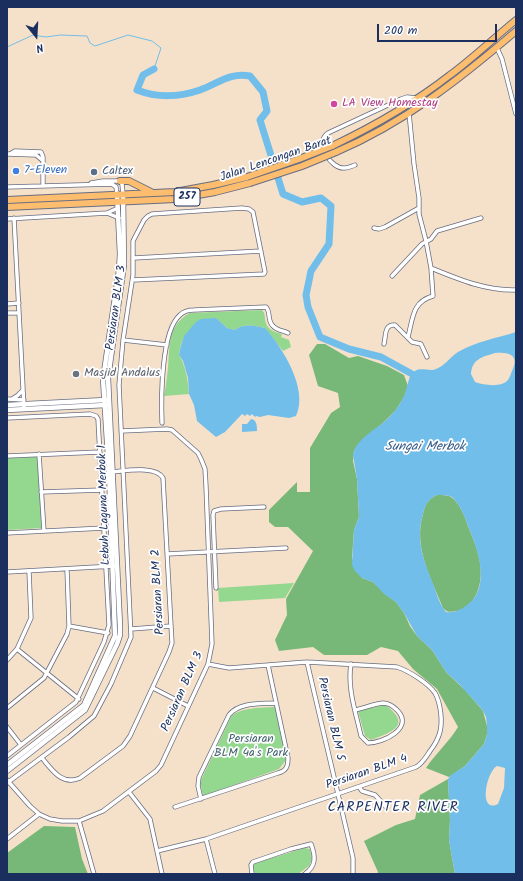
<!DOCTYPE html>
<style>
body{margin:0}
#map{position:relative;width:523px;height:881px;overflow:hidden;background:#f5e1c9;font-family:Kalam,sans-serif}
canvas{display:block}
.frame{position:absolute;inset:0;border:8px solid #1b2f5e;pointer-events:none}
.north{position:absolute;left:16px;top:16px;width:40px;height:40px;-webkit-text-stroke:3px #fff;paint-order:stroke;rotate:162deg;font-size:11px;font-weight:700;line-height:16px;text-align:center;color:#1b2f5e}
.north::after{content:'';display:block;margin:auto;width:14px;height:18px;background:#1b2f5e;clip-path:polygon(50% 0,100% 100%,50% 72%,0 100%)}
.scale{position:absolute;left:377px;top:24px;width:120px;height:18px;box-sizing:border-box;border:2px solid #1b2f5e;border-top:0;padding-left:5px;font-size:12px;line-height:14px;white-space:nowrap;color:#1b2f5e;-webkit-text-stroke:3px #fff;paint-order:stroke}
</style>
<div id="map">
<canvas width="523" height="881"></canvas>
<div class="frame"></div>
<div class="north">N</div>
<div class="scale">200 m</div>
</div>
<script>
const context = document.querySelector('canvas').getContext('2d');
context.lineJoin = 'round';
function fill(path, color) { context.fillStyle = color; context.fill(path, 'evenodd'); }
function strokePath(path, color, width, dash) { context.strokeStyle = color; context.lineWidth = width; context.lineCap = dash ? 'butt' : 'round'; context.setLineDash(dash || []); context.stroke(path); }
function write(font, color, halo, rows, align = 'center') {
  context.font = font + ' Kalam,sans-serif'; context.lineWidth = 3.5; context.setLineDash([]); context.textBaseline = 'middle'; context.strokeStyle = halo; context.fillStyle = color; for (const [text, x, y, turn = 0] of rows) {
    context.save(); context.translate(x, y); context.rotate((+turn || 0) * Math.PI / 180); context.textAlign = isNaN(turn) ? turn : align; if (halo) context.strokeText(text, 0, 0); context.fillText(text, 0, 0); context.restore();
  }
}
const green = new Path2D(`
 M262 310C266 314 264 318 266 323 268 330 275 332 282 334L281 337 289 340 291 347 283 351 265 328C253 326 245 323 235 330L227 328 216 318C193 329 183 327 179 355 186 367 188 381 189 394L164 396C166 386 167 377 168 368 170 346 167 325 190 313Z
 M38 457 42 528 7 530V458Z
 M294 583 285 598 219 602 218 588Z
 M385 705C413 725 392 732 371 740L365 736 358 711Z
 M275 707 286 760 279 769 203 796 200 782 232 715C245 707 260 708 275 707Z
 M305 848 310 849 312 859 309 866 298 874H255L253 868 255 863Z`);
const forest = new Path2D(`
 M317 344H325L349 358 358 356 387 366 404 375 408 386 404 397 396 410 385 421 357 446 354 451 353 461 357 479 359 517 354 530 352 558 362 578 373 582 389 597 396 602 404 613 410 626 417 636 432 650 446 672 466 691 483 711 487 726V734L484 744 465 766 449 777 426 768C436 753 449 742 458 727L437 689 413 669 398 651 381 647 367 655H324L313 647 279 651 275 640 287 615 286 599 313 551 288 527H275L269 522V510L297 482V492H310V448L331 413 340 407 338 393 318 386 309 355Z
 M437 495C441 495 448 495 451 497 460 503 465 517 468 526 472 536 477 547 479 558 484 578 479 605 457 611 451 612 447 613 443 608 431 578 413 547 423 514 425 504 428 499 437 495Z
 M448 779 450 820 449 840 455 874H377L378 872 364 841 396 825 415 819 420 795Z
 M44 826 75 827 82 859 88 874H7V853Z`);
const water = new Path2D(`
 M216 318 227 328 235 330C245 323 253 326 265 328 282 347 309 389 296 416L289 418 268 415 260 417 256 416 255 417 252 414 250 416 247 414 245 416 242 414 225 432 216 437 197 421 194 405 189 394 188 378 183 361 179 355 180 349 184 336 196 322 201 319Z
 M516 332V874H455L449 840 450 820 448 779 451 775 465 766 484 744 487 734V726L486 717 483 711 479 706 459 684 446 672 432 650 417 636 404 613 396 602 384 594 373 582 362 578 355 571 352 565 353 546 354 530 359 517 357 479 353 455C356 440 373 431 384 422 391 416 399 407 403 398 408 391 407 375 415 371 422 367 430 372 436 369 445 366 450 357 458 352 475 342 497 338 516 332ZM495 353C509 352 520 355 512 371 511 373 510 377 508 380 501 388 484 385 475 382L471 374C472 359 482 357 495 353ZM437 495C441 495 448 495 452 497 460 504 465 517 468 526 478 550 492 588 466 606 460 610 454 613 446 612 440 605 437 595 434 586 424 562 415 540 423 514 425 505 428 499 437 495ZM497 766 505 768 504 788 498 804C478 814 486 772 497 766Z
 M251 419C257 420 257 426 257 431L242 432V424H247Z`);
const stream = new Path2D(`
 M7 47 33 35 46 37 60 35 87 36 90 43 95 46 128 35 152 41 161 48 154 69`);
const river = new Path2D(`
 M154 69 143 75 137 90C157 98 180 97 200 90 219 83 230 72 250 76L263 92 267 111 260 120 283 194 302 202 321 198 331 206 329 244 311 271 306 295 308 307 320 337 349 349 381 357 412 374 419 380`);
const minor = new Path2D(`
 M497 48 502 59 516 114
 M325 150C323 143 321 138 328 133L401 99 407 97 417 98
 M7 154 36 155 42 160
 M10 154 15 151 41 152 43 157V186
 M327 156C330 162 338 169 345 168 349 168 352 166 355 165
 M91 183 103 181H120L122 184 123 194
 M7 187 112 184 116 187 117 194
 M107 213 119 218
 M14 218 24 407
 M7 219 107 213 118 208
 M374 228 379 229 385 227 419 208
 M134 258 261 251
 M431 268C458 279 486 291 516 290
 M392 276 422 244 431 239 437 231 481 218
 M7 304 19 303
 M7 313H19
 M408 337C413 318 412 302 433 296L431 268 426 241 419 214V198L414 164 409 113
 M123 340 167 345
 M384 344C386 336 384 324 395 325L412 342 421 344 427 357
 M7 399 24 400
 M12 399 17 396 23 390
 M7 418 90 414 96 416 98 419 109 625 104 642 76 702 7 756
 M162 423C161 398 161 331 180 315 184 311 189 310 194 310L266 307C271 312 267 321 273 326 276 330 284 331 288 333
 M39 454 44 531
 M7 456 100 452
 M41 492 102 490
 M7 533 104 528
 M167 554 286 548
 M7 572 114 566
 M216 588 213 515 214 511 221 509 264 507
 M69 626 108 633
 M131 629 171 626
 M17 649 79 699
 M7 660 17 649 31 618 29 571
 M307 662 353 858V874
 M351 664C347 688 356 713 361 736L368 743C383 743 415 728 397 710 393 706 388 703 383 703 374 704 364 708 355 710
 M153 688 188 706
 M7 708 44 678 67 634 69 626 67 569
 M7 727 21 745
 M42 758C52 770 62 786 80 778L123 746 130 736 169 652 172 643 171 626 163 478C156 465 125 471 111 472
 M7 780 30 806 39 814 50 819 62 821H79L103 811 156 771 161 765 208 664 212 644 206 486 205 469 201 459 198 453 172 430 167 429 121 431
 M7 783 69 737 94 716 111 684 131 637 119 385 123 340 133 275V241L144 220 148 216 152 214 242 208 249 209 253 212 265 272 264 274 133 280
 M359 787 362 791 375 795 387 808
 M129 792 150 819 162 874
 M201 799 198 786 199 777 229 715C239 702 261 704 276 703
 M175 807 278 773C286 771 288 767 288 758L268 665
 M79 821 94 874
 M7 839 39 814
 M206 839 215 874
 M157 851 206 839 416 767C422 764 426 757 430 751 441 737 443 725 440 708 439 703 438 698 435 693 428 683 409 671 397 667L307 662 229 668 208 664
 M252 874 251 865 253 862 291 849 311 844C316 857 316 866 305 874`);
const tertiary = new Path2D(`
 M7 405 106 400
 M7 410 106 405
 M7 765 84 705 115 636 109 472 103 379 119 270 120 254 117 194
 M7 771 85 710 117 644 120 635V626L108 378 124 265 123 194`);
const trunk = new Path2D(`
 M332 146C374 126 414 103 450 75 473 58 494 38 516 20
 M336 152C404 123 460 79 516 31
 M120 181H129L151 192
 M7 200 175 192 213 185 247 177
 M7 207 175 199 215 192 250 183`);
const trunkBridge = new Path2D(`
 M247 177 299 159 332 146
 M250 183 302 166 336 152`);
const markers = [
 [334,104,4,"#d1479c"],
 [16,171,4,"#3f7fe0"],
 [94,172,4,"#5c6f8a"],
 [76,374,4,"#6b7280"]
];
const shields = [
 [187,197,26]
];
const shieldNames = [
 ["257",187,197]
];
const hotelNames = [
 ["LA View Homestay",342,104]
];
const streetNames = [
 ["Jalan Lencongan Barat",276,160,-19],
 ["Persiaran BLM 3",117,308,-82],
 ["Lebuh Laguna Merbok 1",105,505,-92],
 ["Persiaran BLM 2",159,592,-93],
 ["Persiaran BLM 3",183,692,-66],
 ["Persiaran BLM 5",330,719,77],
 ["Persiaran BLM 4",367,773,-19]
];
const shopNames = [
 ["7-Eleven",24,171]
];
const serviceNames = [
 ["Caltex",102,172]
];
const worshipNames = [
 ["Masjid Andalus",84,374]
];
const parkNames = [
 ["Persiaran",251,740],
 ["BLM 4a's Park",251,754]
];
const waterNames = [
 ["Sungai Merbok",425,448]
];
const quarterNames = [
 ["CARPENTER RIVER",393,809]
];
fill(green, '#94d78e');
fill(forest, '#77b879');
fill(water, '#71beeb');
strokePath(stream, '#71beeb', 1);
strokePath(river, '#71beeb', 7);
strokePath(minor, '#676d83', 5);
strokePath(tertiary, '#676d83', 6);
strokePath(trunk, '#676d83', 8);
strokePath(minor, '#fff', 3.5);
strokePath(tertiary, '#fff', 4.5);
strokePath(trunk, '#fcbd6f', 6);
strokePath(trunkBridge, '#676d83', 8, []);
strokePath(trunkBridge, '#fcbd6f', 6);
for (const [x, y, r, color] of markers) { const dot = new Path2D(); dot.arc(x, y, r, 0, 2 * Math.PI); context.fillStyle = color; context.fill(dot); strokePath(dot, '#fff', 1.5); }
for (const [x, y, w] of shields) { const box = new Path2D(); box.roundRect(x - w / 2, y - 9, w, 18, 3); context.fillStyle = '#fff'; context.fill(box); strokePath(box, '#1b2f5e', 1); }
write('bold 11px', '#1b2f5e', null, shieldNames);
write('12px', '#b23c85', '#fff', hotelNames, 'left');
write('12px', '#1b2f5e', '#fff', streetNames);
write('12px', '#366cbe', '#fff', shopNames, 'left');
write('12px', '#4e5e75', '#fff', serviceNames, 'left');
write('12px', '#5b616d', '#fff', worshipNames, 'left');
write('12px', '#3f616c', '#fff', parkNames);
write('italic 13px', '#355a88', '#fff', waterNames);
context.letterSpacing = '1px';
write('14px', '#1b2f5e', '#fff', quarterNames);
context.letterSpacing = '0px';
</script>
